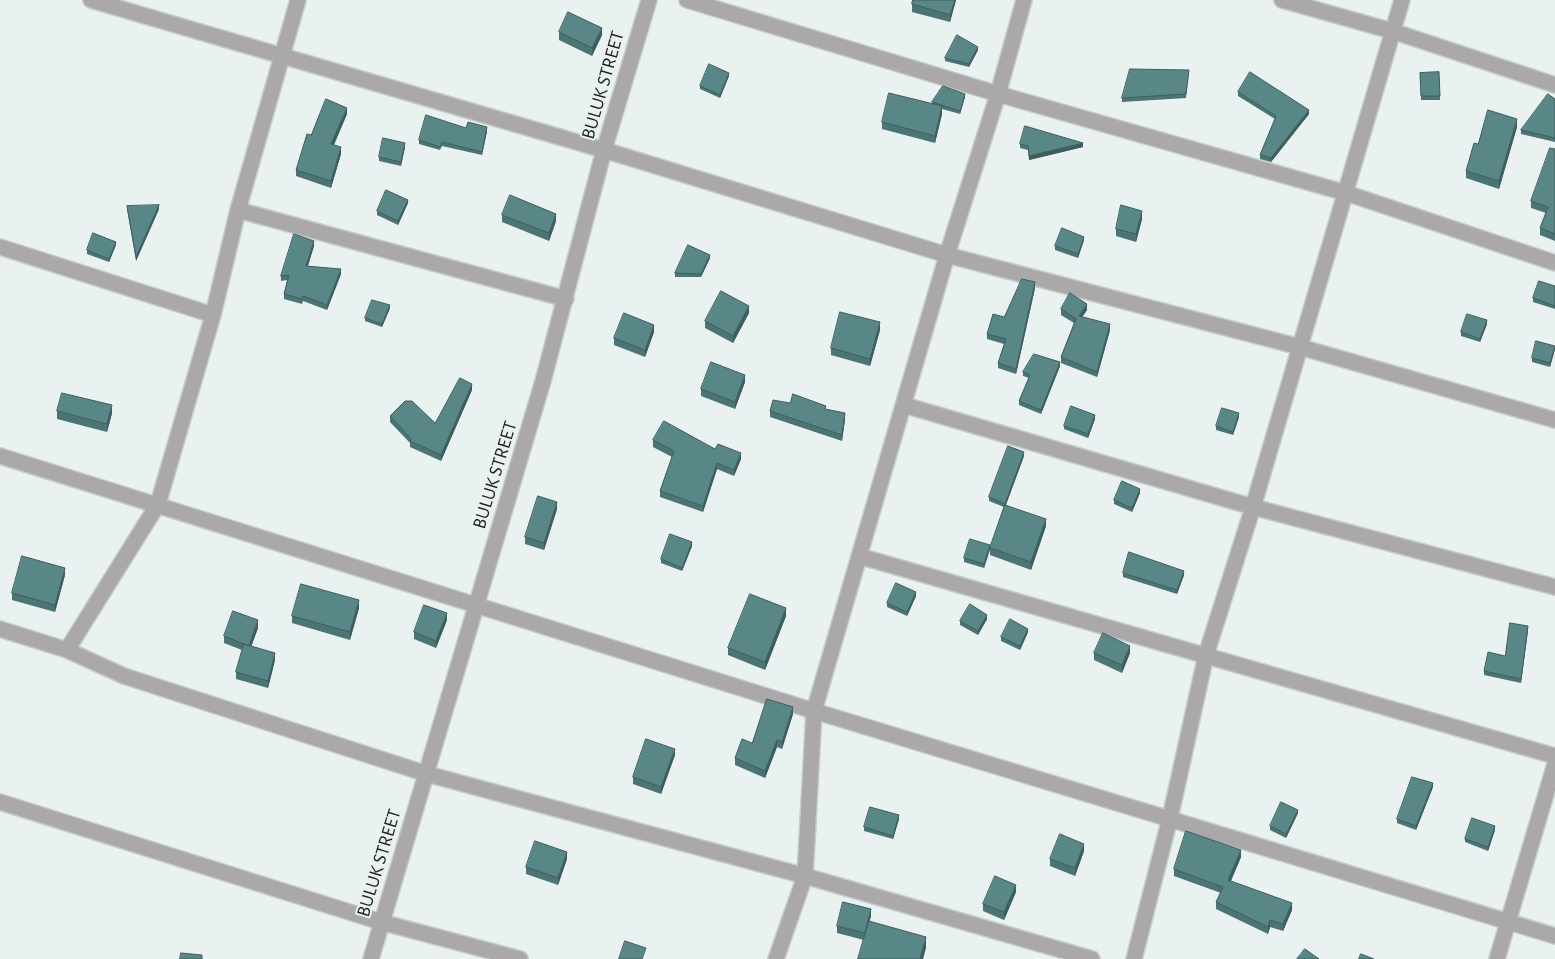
<!DOCTYPE html>
<style>
body{margin:0}
canvas{display:block;background:#eaf2f1}
</style>
<canvas width="1555" height="959"></canvas>
<script>
const context = document.querySelector('canvas').getContext('2d');
context.lineJoin = 'round';
function strokePath(path, color, width, dash) { context.strokeStyle = color; context.lineWidth = width; context.lineCap = dash ? 'butt' : 'round'; context.setLineDash(dash || []); context.stroke(path); }
function fill(path, color) { context.fillStyle = color; context.fill(path, 'evenodd'); }
function write(font, color, halo, rows, align = 'center') {
  context.font = font + ' "Alegreya Sans",sans-serif'; context.lineWidth = 4; context.setLineDash([]); context.textBaseline = 'middle'; context.strokeStyle = halo; context.fillStyle = color; for (const [text, x, y, turn = 0] of rows) {
    context.save(); context.translate(x, y); context.rotate((+turn || 0) * Math.PI / 180); context.textAlign = isNaN(turn) ? turn : align; if (halo) context.strokeText(text, 0, 0); context.fillText(text, 0, 0); context.restore();
  }
}
const minor = new Path2D(`
 M91 0 604 150 947 255 1300 347 1555 420
 M687 0 998 94 1346 193 1555 263
 M1282 0 1392 31 1555 85
 M238 210 566 299
 M0 247 213 315
 M904 405 1253 507 1555 587
 M0 456 814 711 1555 936
 M859 556 1555 756
 M0 629 67 650 124 676 427 774 805 876 1092 959
 M67 650 158 504 213 315 238 210 298 0
 M0 802 381 922 520 959
 M776 959 805 876 814 711 947 255 998 94 1024 0
 M1134 959 1170 818 1206 655 1253 507 1402 0
 M1497 959 1555 764`);
const tertiary = new Path2D(`
 M371 959 543 381 604 150 649 0`);
const wall = new Path2D(`
 M913 0H956L950 22 912 12V4Z
 M559 32 602 35 592 56 559 40Z
 M978 50 969 67 945 61V58Z
 M1189 70 1186 98 1122 102V98Z
 M1439 72 1440 100H1421L1420 73Z
 M729 76 720 98 700 89V86Z
 M1238 92 1309 114 1271 162 1260 159V155L1275 119 1238 96Z
 M965 97 960 114 942 109V114L935 143 882 129V122L932 104V102Z
 M1555 99V142L1521 134V130Z
 M347 114 334 145 341 154 331 188 296 176V170L311 135Z
 M1517 127 1499 189 1466 178V171L1478 144Z
 M466 128 487 131 482 155 442 146 440 150 419 144V140Z
 M1020 144 1083 147 1029 160 1028 150 1020 148Z
 M405 147 401 166 379 161V157Z
 M1555 149V241L1540 235V228L1546 213 1531 208V201Z
 M408 203 398 225 377 215V211Z
 M127 206 159 209 136 261 127 209Z
 M502 215 556 221 549 241 502 222Z
 M1142 219 1136 242 1116 236V229Z
 M1084 240 1078 258 1055 250V246Z
 M116 245 109 262 87 254V250Z
 M314 246 308 266 341 274 327 310 303 301 302 304 284 299V294L287 280 281 281V276Z
 M710 258 701 277H675V273Z
 M1555 286V309L1533 302V298Z
 M1035 288 1016 374 998 368V363L1004 344 987 339V334L1004 317Z
 M390 308 382 327 365 321V318Z
 M1061 309 1087 310 1082 317 1110 330 1097 377 1061 363V357L1074 323 1061 315Z
 M749 313 733 343 705 328V321Z
 M1487 324 1480 342 1461 336V332Z
 M880 330 870 366 831 355V348Z
 M654 332 645 357 614 345V338Z
 M1555 349 1550 367 1532 362V358Z
 M1060 366 1041 414 1019 405V401L1029 378 1023 376V372Z
 M745 382 735 409 701 396V389Z
 M472 390 441 461 410 447V443L390 422V416L435 423Z
 M826 409 845 419 842 441 770 417V411Z
 M57 411 112 413 107 432 57 419Z
 M1239 417 1233 435 1216 430V426Z
 M1095 419 1088 438 1064 429V426Z
 M653 440 715 449 741 459 734 476 717 469 703 512 660 497V491L672 457 653 447Z
 M1024 456 1006 505 1046 526 1031 570 990 555V548L1004 507 989 501V497Z
 M1140 493 1132 512 1114 504V500Z
 M557 509 544 550 525 544V537Z
 M692 546 682 571 661 563V559Z
 M990 549 984 568 964 562V558Z
 M1123 573 1184 575 1177 594 1123 577Z
 M65 575 55 612 12 600V593Z
 M916 596 907 616 887 607V603Z
 M359 608 350 640 292 623V616Z
 M786 616 765 670 728 655V648Z
 M987 619 978 635 960 625V621Z
 M447 620 436 648 414 639V632Z
 M258 628 251 646 275 660 268 688 236 679V672L242 650 224 643V636Z
 M1528 630 1521 683 1484 675V671L1505 656Z
 M1028 632 1020 650 1001 641V637Z
 M1094 653H1130L1122 673 1094 660Z
 M793 714 782 749 777 747 765 778 735 765V758L752 743Z
 M675 755 661 794 633 784V777Z
 M1433 787 1416 830 1397 823V819Z
 M1298 813 1286 838 1270 830V826Z
 M899 819 893 839 864 831V827Z
 M1495 830 1488 851 1465 842V839Z
 M1084 851 1075 876 1050 866V859Z
 M1241 857 1231 881 1292 910 1283 931 1270 927 1268 934 1216 909V902L1221 893 1174 876V869Z
 M567 859 558 885 526 874V867Z
 M1016 892 1004 920 983 911V904Z
 M871 916 869 921 926 948 864 940 837 933V926Z`);
const shadedWall = new Path2D(`
 M955 0H956L950 22V15Z
 M602 28V35L592 56V48Z
 M978 47V50L969 67V64Z
 M729 73V76L720 98V95Z
 M965 94V97L960 114V111Z
 M942 106V114L935 143V136Z
 M347 108V114L331 151V144Z
 M1309 110V114L1271 162V158Z
 M1517 119V127L1499 189V181Z
 M487 127V131L482 155V152Z
 M405 143V147L401 166V162Z
 M1083 143V147L1029 160V156Z
 M341 147V154L331 188V181Z
 M408 200V203L398 225V221Z
 M159 205V209L136 261V257Z
 M1142 211V219L1136 242V234Z
 M556 214V221L549 241V233Z
 M1084 237V240L1078 258V254Z
 M314 241V246L306 271V266Z
 M116 242V245L109 262V259Z
 M710 255V258L701 277V274Z
 M341 269V274L327 310V305Z
 M1035 282V288L1016 374V369Z
 M1087 304V310L1079 322V316Z
 M390 305V308L382 327V324Z
 M749 306V313L733 343V336Z
 M1487 320V324L1480 342V339Z
 M880 322V330L870 366V359Z
 M1110 324V330L1097 377V372Z
 M654 325V332L645 357V350Z
 M1555 346V349L1550 367V363Z
 M1060 362V366L1041 414V410Z
 M745 375V382L735 409V402Z
 M472 384V390L441 461V455Z
 M112 405V413L107 432V424Z
 M845 413V419L842 441V435Z
 M1239 413V417L1233 435V432Z
 M1095 415V419L1088 438V434Z
 M1024 452V456L1005 507V504Z
 M741 453V459L734 476V470Z
 M717 463V469L703 512V506Z
 M1140 489V493L1132 512V508Z
 M557 502V509L544 550V543Z
 M1046 519V526L1031 570V562Z
 M692 542V546L682 571V568Z
 M990 545V549L984 568V564Z
 M65 568V575L55 612V605Z
 M1184 571V575L1177 594V590Z
 M916 592V596L907 616V612Z
 M359 600V608L350 640V632Z
 M786 608V616L765 670V662Z
 M447 613V620L436 648V641Z
 M987 615V619L978 635V631Z
 M258 620V628L249 653V646Z
 M1528 626V630L1521 683V679Z
 M1028 629V632L1020 650V646Z
 M1130 646V653L1122 673V665Z
 M275 653V660L268 688V681Z
 M793 707V714L782 749V742Z
 M777 740V747L765 778V771Z
 M675 749V755L661 794V787Z
 M1433 783V787L1416 830V826Z
 M1298 810V813L1286 838V834Z
 M899 815V819L893 839V836Z
 M1495 826V830L1488 851V847Z
 M1084 844V851L1075 876V868Z
 M1241 850V857L1228 887V880Z
 M567 852V859L558 885V878Z
 M1016 885V892L1004 920V912Z
 M1292 903V910L1283 931V924Z
 M871 909V916L865 940V933Z
 M1270 920V927L1268 934V927Z
 M926 937V948L923 959H920Z`);
const building = new Path2D(`
 M913 0H955L950 15 912 4Z
 M568 12 602 28 592 48 559 32Z
 M957 35 978 47 969 64 945 58Z
 M709 64 729 73 720 95 700 86Z
 M1130 69 1189 70 1186 94 1122 98Z
 M1250 72 1309 110 1271 158 1260 155 1276 116 1238 92Z
 M1439 72 1440 96H1421L1420 73Z
 M943 86 965 94 960 111 932 102Z
 M889 93 942 106 935 136 882 122Z
 M1548 94 1555 99V138L1521 130Z
 M326 99 347 108 331 144 341 147 331 181 296 170 307 134 311 135Z
 M1488 110 1517 119 1499 181 1466 171 1474 143 1478 144Z
 M426 115 466 128 468 122 487 127 482 152 442 142 440 147 419 140Z
 M1025 126 1083 143 1029 156 1028 146 1020 144Z
 M383 138 405 143 401 162 379 157Z
 M1550 148 1555 149V234L1540 228 1548 207 1531 201Z
 M386 190 408 200 398 221 377 211Z
 M510 195 556 214 549 233 502 215Z
 M159 205 136 257 127 206Z
 M1121 205 1142 211 1136 234 1116 229Z
 M1062 228 1084 237 1078 254 1055 246Z
 M93 233 116 242 109 259 87 250Z
 M294 234 314 241 306 266 341 269 327 305 303 296 302 299 284 294 289 275 281 276Z
 M688 245 710 255 701 274 675 273Z
 M1022 279 1035 282 1016 369 998 363 1006 339 987 334 993 314 1004 317Z
 M1539 281 1555 286V306L1533 298Z
 M721 291 749 306 733 336 705 321Z
 M1070 293 1087 304 1079 316 1110 324 1097 372 1061 357 1076 319 1061 309Z
 M372 300 390 305 382 324 365 318Z
 M840 312 880 322 870 359 831 348Z
 M624 313 654 325 645 350 614 338Z
 M1467 314 1487 320 1480 339 1461 332Z
 M1536 341 1555 346 1550 363 1532 358Z
 M1034 354 1060 362 1041 410 1019 401 1030 375 1023 372Z
 M711 362 745 375 735 402 701 389Z
 M460 378 472 384 441 455 410 441 411 439 390 416 405 401H412L435 423Z
 M62 393 112 405 107 424 57 411Z
 M793 394 826 406 825 409 845 413 842 435 770 411 773 400 790 403Z
 M1071 406 1095 415 1088 434 1064 426Z
 M1222 408 1239 413 1233 432 1216 426Z
 M664 421 715 449 718 444 741 453 734 470 717 463 703 506 660 491 674 451 653 440Z
 M1008 446 1024 452 1005 504 989 497Z
 M1122 481 1140 489 1132 508 1114 500Z
 M538 496 557 502 544 543 525 537Z
 M1005 505 1046 519 1031 562 990 548Z
 M670 534 692 542 682 568 661 559Z
 M970 539 990 545 984 564 964 558Z
 M1129 552 1184 571 1177 590 1123 573Z
 M22 556 65 568 55 605 12 593Z
 M896 583 916 592 907 612 887 603Z
 M301 584 359 600 350 632 292 616Z
 M750 594 786 608 765 662 728 648Z
 M970 604 987 615 978 631 960 621Z
 M424 605 447 613 436 641 414 632Z
 M233 611 258 620 249 646 224 636Z
 M1010 619 1028 629 1020 646 1001 637Z
 M1510 623 1528 626 1521 679 1484 671 1488 652 1505 656Z
 M1103 633 1130 646 1122 665 1094 653Z
 M244 644 275 653 268 681 236 672Z
 M767 699 793 707 782 742 777 740 765 771 735 758 742 739 752 743Z
 M646 739 675 749 661 787 633 777Z
 M1412 777 1433 783 1416 826 1397 819Z
 M1281 802 1298 810 1286 834 1270 826Z
 M870 807 899 815 893 836 864 827Z
 M1472 818 1495 826 1488 847 1465 839Z
 M1186 831 1241 850 1228 880 1292 903 1283 924 1270 920 1268 927 1216 902 1223 887 1174 869Z
 M1060 834 1084 844 1075 868 1050 859Z
 M535 841 567 852 558 878 526 867Z
 M995 876 1016 885 1004 912 983 904Z
 M843 902 871 909 865 933 837 926Z
 M869 921 926 937 920 959H858Z
 M625 941 646 948 642 959H619Z
 M1305 949 1319 959H1297Z
 M181 953 202 955V959H180Z
 M1361 954 1374 959H1359Z`);
const streetNames = [
 ["BULUK STREET",603,85,-74],
 ["BULUK STREET",495,475,-73],
 ["BULUK STREET",379,863,-73]
];
strokePath(minor, '#c5cccc', 18);
strokePath(tertiary, '#c5cccc', 18);
strokePath(minor, '#aba8a9', 15);
strokePath(tertiary, '#aba8a9', 15);
fill(wall, '#4d7474');
fill(shadedWall, '#3e5e5e');
fill(building, '#598787');
strokePath(building, '#3e5e5e', 1);
write('19px', '#1e2121', '#eaf2f1', streetNames);
</script>
